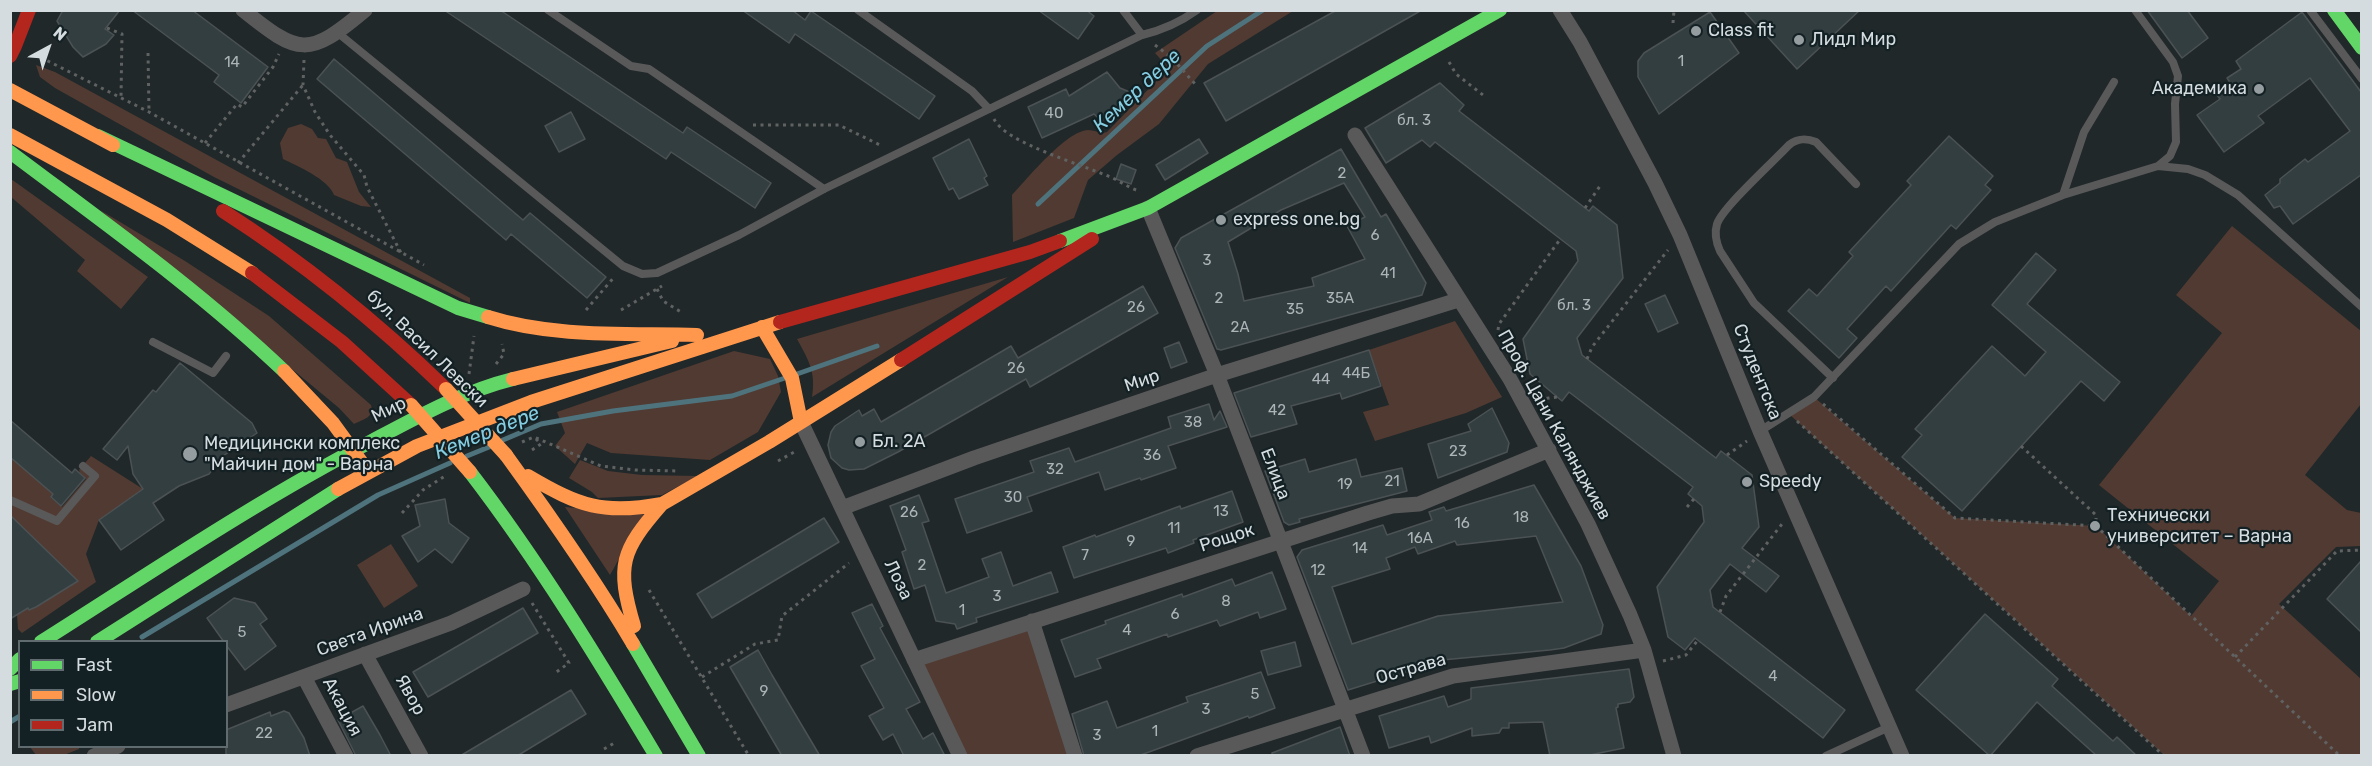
<!DOCTYPE html>
<meta charset="utf-8">
<style>
body{margin:0}
#map{position:relative;width:2372px;height:766px;overflow:hidden;background:#20282a;font-family:Rubik,sans-serif}
canvas{display:block}
.frame{position:absolute;inset:0;border:12px solid #d4dcdf;pointer-events:none}
.legend{position:absolute;left:18px;top:640px;width:210px;height:108px;box-sizing:border-box;background:#132024;border:2px solid #606b6f;margin:0;padding:8px 10px;list-style:none;font-size:18px;color:#d4dcdf}
.legend li{display:flex;align-items:center;gap:12px;height:30px}
.legend b{width:30px;border:2px solid #606b6f}
.north{position:absolute;left:18px;top:18px;width:60px;height:60px;-webkit-text-stroke:4px #132024;paint-order:stroke;rotate:40deg;font-size:16px;font-weight:700;line-height:24px;text-align:center;color:#d4dcdf}
.north::after{content:'';display:block;margin:auto;width:21px;height:27px;background:#d4dcdf;clip-path:polygon(50% 0,100% 100%,50% 72%,0 100%)}
</style>
<div id="map">
<canvas width="2372" height="766"></canvas>
<div class="frame"></div>
<ul class="legend">
<li><b style="height:8px;background:#63d668"></b>Fast</li>
<li><b style="height:8px;background:#ff974d"></b>Slow</li>
<li><b style="height:8px;background:#b3261e"></b>Jam</li>
</ul>
<div class="north">N</div>
</div>
<script>
const context = document.querySelector('canvas').getContext('2d');
context.lineJoin = 'round';
function fill(path, color) { context.fillStyle = color; context.fill(path, 'evenodd'); }
function strokePath(path, color, width, dash) { context.strokeStyle = color; context.lineWidth = width; context.lineCap = dash ? 'butt' : 'round'; context.setLineDash(dash || []); context.stroke(path); }
function write(font, color, halo, rows, align = 'center') {
  context.font = font + ' Rubik,sans-serif'; context.lineWidth = 4.5; context.setLineDash([]); context.textBaseline = 'middle'; context.strokeStyle = halo; context.fillStyle = color; for (const [text, x, y, turn = 0] of rows) {
    context.save(); context.translate(x, y); context.rotate((+turn || 0) * Math.PI / 180); context.textAlign = isNaN(turn) ? turn : align; if (halo) context.strokeText(text, 0, 0); context.fillText(text, 0, 0); context.restore();
  }
}
const green = new Path2D(`
 M1217 11H1293L1208 64 1159 124 1117 155 1088 180 1074 218 1013 242 1012 195C1027 179 1066 131 1088 130 1095 130 1100 134 1107 132L1167 70 1165 64 1155 53Z
 M36 65 55 72 470 298V303L214 177 55 88 40 77Z
 M301 124 312 129 318 138 326 139 336 158 347 162 359 192 371 207 361 206 334 195C329 180 298 166 283 159L280 143 288 128Z
 M11 179 148 277 121 309 77 271 85 260 11 197Z
 M100 210 185 261 269 316 371 405C375 417 364 419 354 424L339 408Z
 M2232 226 2361 331V404L2305 475 2347 510 2361 513V546L2336 547 2279 604 2361 679V755H2164L1789 414 1814 397 1955 518 2096 526 2191 616 2219 581 2099 485 2222 333 2176 295Z
 M1008 277 812 397C816 372 809 361 797 339Z
 M1455 321 1502 397 1466 413 1375 441 1363 412 1389 405 1369 350Z
 M734 351 770 359 778 376 781 392 758 432 710 460 611 453 587 443 575 464 555 446 565 433 557 412Z
 M91 456 143 489 99 520 86 554 96 582 22 633 18 629 17 615 28 608 32 609 77 581 19 524 11 526V457L53 494 51 498 62 507 86 479 80 473 79 470Z
 M580 460 608 471 642 475 698 476 662 495 598 498 592 492 569 478Z
 M565 507 644 514 610 575Z
 M391 544 418 586 384 608 357 565Z
 M1032 621 1075 755H960L914 660Z
 M30 747H79V749L64 755H36Z`);
const stream = new Path2D(`
 M1038 204 1207 46 1263 10
 M797 374 877 346
 M503 440 541 424 613 411 732 396 785 378
 M467 456 489 447
 M142 637 378 495 450 463
 M10 722 20 716`);
const building = new Path2D(`
 M63 10H120L105 29 114 35 106 44 83 57 73 47 57 21Z
 M132 10H192L268 67 241 103 214 82 219 75Z
 M444 10H500L683 133 687 127 771 183 755 208 671 152 666 159Z
 M742 10H792L805 20 811 11 935 96 919 119 795 34 789 43Z
 M1038 10H1086L1094 16 1078 39Z
 M1337 10H1422L1226 121 1204 83Z
 M1743 10H1860L1797 69Z
 M2147 10H2187L2208 38 2182 58Z
 M1710 12 1739 53 1659 114 1638 77V61L1644 53Z
 M2302 12 2361 92V175L2293 224 2280 206 2274 208 2265 195 2280 183V179L2305 159 2308 162 2350 131 2310 78 2258 116 2264 123 2224 152 2197 115 2220 99 2217 95 2231 84 2227 78 2241 69 2236 61Z
 M334 59 523 220 530 213 606 277 587 298 511 234 506 240 317 79Z
 M1107 72 1120 88 1137 95 1108 127 1094 114 1042 138 1028 107 1066 89 1069 96Z
 M1440 83 1464 105 1459 111 1589 211 1593 206 1617 225 1623 278 1577 338 1582 355 1716 458 1721 451 1752 475 1759 527 1742 548 1779 576 1766 592 1730 564 1710 590 1713 607 1845 710 1823 738 1695 638 1685 650 1668 637 1657 587 1704 522 1702 506 1688 494 1693 487 1569 392 1562 401 1530 374 1523 339 1578 261 1576 251 1435 142 1430 147 1422 140 1386 163 1365 128Z
 M571 112 585 139 559 152 545 126Z
 M1949 136 1993 176 1985 185 1991 190 1956 229 1951 225 1891 291 1886 286 1847 329 1857 338 1839 358 1788 311 1809 289 1817 296 1853 256 1849 252 1911 185 1907 181Z
 M969 139 987 176 984 178 988 185 959 199 953 188 949 190 933 158Z
 M1199 139 1208 153 1165 180 1156 165Z
 M1341 149 1381 217 1386 214 1426 283 1422 295 1221 350 1217 349 1175 248 1181 238ZM1344 183 1365 217 1347 226 1365 259 1312 278 1314 286 1244 301 1238 274 1228 242 1281 210Z
 M1121 164 1136 170 1131 184 1116 179Z
 M2036 253 2056 270 2027 304 2120 382 2104 401 2081 381 1962 511 1902 457 1922 435 1915 429 1992 346 2025 376 2046 352 1992 305Z
 M1143 286 1158 313 1030 387 1026 379 898 452 864 469 849 470 842 468 831 458 828 445 831 432 835 426 859 410 862 416 874 409 881 422 1011 346 1018 358Z
 M1665 295 1678 323 1658 332 1645 304Z
 M1179 342 1187 362 1171 368 1164 348Z
 M1369 350 1381 386 1342 399 1340 393 1291 406 1297 424 1251 437 1234 393Z
 M180 363 252 423 257 433 223 456 209 474 179 486 153 503 164 520 121 550 99 520 143 489 133 474 128 446 117 460 103 449 153 390 156 392Z
 M1209 404 1214 420 1220 411 1227 427 1168 446 1176 468 1141 480 1140 478 1105 490 1099 472 1027 497 1032 511 967 533 955 499 1034 472 1030 461 1069 448 1075 462 1171 428 1168 417Z
 M1492 408 1509 443 1507 452 1438 478 1428 444 1471 431 1468 424Z
 M10 420 72 473 75 469 85 478 61 506 51 497 53 494 10 457Z
 M1305 459 1309 472 1356 459 1361 477 1402 468 1407 491 1299 519 1300 522 1289 525 1284 522 1265 471Z
 M1534 485 1581 566 1603 625 1601 634 1564 648 1550 650 1431 661 1432 664 1348 690 1297 557 1302 550 1383 525 1387 535 1432 520 1429 512 1444 507 1446 511ZM1536 536 1563 602 1438 616 1352 644 1332 587 1390 569 1386 558 1415 547 1418 554 1455 541 1457 545Z
 M1232 491 1243 522 1193 540 1194 543 1168 553 1166 548 1074 578 1063 547 1095 535 1096 537 1180 506 1181 509Z
 M919 495 929 521 922 523 946 593 989 577 982 559 1001 552 1013 586 1051 572 1058 592 976 618 977 622 957 629 955 624 936 621 925 585 914 589 902 552 906 550 890 506Z
 M445 499 449 523 469 538 452 563 435 549 418 562 402 536 420 526 415 505Z
 M10 515 78 581 36 607 29 610 28 608 10 619Z
 M824 518 839 542 712 618 697 594Z
 M2361 561V632L2327 599Z
 M1272 572 1286 609 1260 618 1258 612 1220 626 1217 620 1168 637 1167 634 1097 659 1101 668 1075 677 1061 640 1106 624 1105 621 1182 594 1183 597 1232 579 1235 586Z
 M234 598 255 603 267 619 260 624 276 646 245 670 226 645V642H224L207 618Z
 M872 604 883 626 880 628 920 702 906 709 923 739 933 733 945 756H904L893 734 883 740 869 716 884 708 861 666 875 659 852 613Z
 M523 608 538 633 428 697 413 672Z
 M1985 614 2058 679 2052 686 2113 741 2117 737 2137 756H2097L2037 702 1990 756 1916 690Z
 M1295 642 1301 666 1268 675 1261 651Z
 M758 650 772 675 820 756H782L730 667Z
 M1629 669 1634 697 1630 702 1618 704V707L1616 708 1624 748 1585 756H1550L1543 722 1509 723V728H1502L1499 733 1472 736V728L1431 743 1429 736 1389 748 1379 716 1444 696 1448 707 1471 699V688Z
 M1261 672 1275 708 1249 718 1248 716 1138 756H1084L1072 714 1107 701 1117 728 1188 702 1186 697Z
 M571 690 586 714 517 756H460Z
 M363 706 380 735 391 756H356L338 720Z
 M284 711 289 713 304 738 310 756H226V730L270 712 271 716Z
 M1340 727 1350 756H1272V753Z`);
const path = new Path2D(`
 M1673 23 1674 10
 M107 28 122 34 121 97
 M1155 45 1172 58 1196 85
 M148 53 149 112
 M34 54 149 112 424 265
 M304 60 303 85 315 112 330 135 364 175 367 187 401 253
 M1449 62 1456 74 1483 95
 M994 119C1005 143 1084 165 1110 177 1120 181 1129 188 1139 191
 M753 125H839L882 146
 M205 143 237 104 242 107 273 67 279 54
 M238 163 303 85
 M1585 208 1600 186
 M657 289 663 301 681 312
 M586 310 615 276
 M621 310 662 286
 M1498 330 1499 324 1561 238
 M1587 359 1592 347 1668 250
 M496 364 504 354 502 344
 M469 374 474 336
 M1539 399 1558 397
 M1823 404 1955 518 2096 526 2340 756
 M1797 421 2164 756
 M522 442 534 437 601 466 635 470 679 471
 M2021 446 2096 515V526
 M532 450 541 444 535 438
 M1727 455 1747 441
 M778 461 796 451
 M1687 507 1694 499
 M402 513 423 490 445 476
 M649 590 749 756
 M532 603 569 663 555 673
 M1720 612 1726 596 1782 524
 M2235 657 2337 551 2362 550
 M1663 661 1686 655 1698 640
 M702 677 755 644 778 640 782 616 849 563
 M604 749 616 742`);
const lane = new Path2D(`
 M548 10 631 66 649 69 824 189
 M858 10 972 91 989 109
 M1123 10 1142 35
 M2135 10 2173 62 2178 76 2175 104 2176 142 2170 156 2158 166
 M2310 10 2362 79
 M338 33 623 266 642 274 657 273 739 235 824 189 1142 35C1163 30 1179 23 1197 10
 M2063 195 2158 166 2188 169 2205 175 2238 195 2362 307
 M153 342 213 373 226 356
 M1833 378 1754 303 1720 251C1716 242 1714 234 1717 224 1723 207 1774 161 1789 145 1798 138 1806 138 1816 142L1856 184
 M1760 431 1814 397 1959 244 1995 222 2063 195 2084 132 2114 82
 M10 500 57 521 95 476 83 466
 M1826 756 1889 727`);
const street = new Path2D(`
 M243 10C299 55 308 58 365 10
 M1560 10 1580 42 1655 183 1680 235 1760 431 1902 756
 M1355 135 1510 379 1588 524 1630 615 1644 650 1674 756
 M1148 208 1217 375 1363 756
 M801 422 960 756
 M842 508 974 458 1217 375 1458 300
 M1032 621 1075 756
 M365 654 421 756
 M914 660 1368 513 1392 506 1419 504 1549 450
 M304 677 346 756
 M226 705 451 623 523 589
 M94 756 118 746
 M1197 756 1453 676 1644 650`);
const fast = new Path2D(`
 M2334 10 2362 48
 M98 136 458 308 488 317
 M10 152C103 222 199 290 284 371
 M1060 241 1148 208 1500 10
 M470 472C539 562 598 659 656 756
 M41 642C150 573 258 500 372 441 417 417 464 391 513 379
 M97 642 338 489
 M633 644 699 756
 M10 669 20 659
 M10 684 20 681`);
const slow = new Path2D(`
 M10 90 113 145
 M10 135 167 220 252 273
 M488 317C554 338 628 333 697 335
 M762 327 792 378 801 422
 M284 371 333 423 368 471
 M513 379 672 341
 M506 455C551 517 594 578 633 644
 M528 476C579 506 603 515 662 504
 M338 489 417 446 531 402 780 322
 M662 504 769 442 901 360
 M634 626C616 565 621 551 662 504`);
const jam = new Path2D(`
 M15 46 29 10
 M10 56 15 46
 M223 211C304 263 377 322 446 389
 M252 273 342 342 411 405
 M780 322 1030 252 1060 241
 M901 360 1092 239`);
const slowBridge = new Path2D(`
 M446 389 506 455
 M411 405 470 472`);
const markers = [
 [1696,31,6,"#959da0"],
 [1799,40,6,"#959da0"],
 [2259,89,6,"#959da0"],
 [1221,220,6,"#959da0"],
 [860,442,6,"#959da0"],
 [190,454,8,"#959da0"],
 [1747,482,6,"#959da0"],
 [2095,526,6,"#959da0"]
];
const numberNames = [
 ["1",1681,62],
 ["14",232,63],
 ["40",1054,114],
 ["бл. 3",1414,121],
 ["2",1342,174],
 ["6",1375,236],
 ["3",1207,261],
 ["41",1388,274],
 ["2",1219,299],
 ["35A",1340,299],
 ["бл. 3",1574,306],
 ["26",1136,308],
 ["35",1295,310],
 ["2А",1240,328],
 ["26",1016,369],
 ["44Б",1356,374],
 ["44",1321,380],
 ["42",1277,411],
 ["38",1193,423],
 ["23",1458,452],
 ["36",1152,456],
 ["32",1055,470],
 ["21",1392,482],
 ["19",1345,485],
 ["30",1013,498],
 ["13",1221,512],
 ["26",909,513],
 ["18",1521,518],
 ["16",1462,524],
 ["11",1174,529],
 ["16А",1420,539],
 ["9",1131,542],
 ["14",1360,549],
 ["7",1085,556],
 ["2",922,566],
 ["12",1318,571],
 ["3",997,597],
 ["8",1226,602],
 ["1",962,611],
 ["6",1175,615],
 ["4",1127,631],
 ["5",242,633],
 ["4",1773,677],
 ["9",764,692],
 ["5",1255,695],
 ["3",1206,710],
 ["1",1155,732],
 ["22",264,734],
 ["3",1097,736]
];
const poiNames = [
 ["Class fit",1708,31],
 ["Лидл Мир",1811,40],
 ["Академика",2247,89,"right"],
 ["express one.bg",1233,220],
 ["Бл. 2А",872,442],
 ["Медицински комплекс",204,444],
 ["\"Майчин дом\" - Варна",204,465],
 ["Speedy",1759,482],
 ["Технически",2107,516],
 ["университет – Варна",2107,537]
];
const streetNames = [
 ["бул. Васил Левски",427,349,44],
 ["Студентска",1757,372,68],
 ["Мир",1142,381,-19],
 ["Мир",389,410,-26],
 ["Проф. Цани Калянджиев",1554,425,61],
 ["Елица",1275,474,69],
 ["Рощок",1227,538,-18],
 ["Лоза",898,580,64],
 ["Света Ирина",370,632,-20],
 ["Острава",1411,669,-16],
 ["Явор",410,695,61],
 ["Акация",342,707,62]
];
const waterNames = [
 ["Кемер дере",1137,91,-43],
 ["Кемер дере",487,433,-22]
];
fill(green, '#513a32');
strokePath(stream, '#4e737d', 5);
fill(building, '#333e41');
strokePath(building, '#4c5254', 1.5);
strokePath(path, '#606262', 3, [3, 4.5]);
strokePath(lane, '#5a595a', 8);
strokePath(street, '#5a595a', 15);
strokePath(fast, '#63d668', 14);
strokePath(slow, '#ff974d', 14);
strokePath(jam, '#b3261e', 14);
strokePath(slowBridge, '#ff974d', 14);
for (const [x, y, r, color] of markers) { const dot = new Path2D(); dot.arc(x, y, r, 0, 2 * Math.PI); context.fillStyle = color; context.fill(dot); strokePath(dot, '#132024', 2); }
write('15px', '#acb4b8', null, numberNames);
write('18px', '#d4dcdf', '#132024', poiNames, 'left');
write('18px', '#d4dcdf', '#132024', streetNames);
write('italic 20px', '#84cde1', '#132024', waterNames);
</script>
